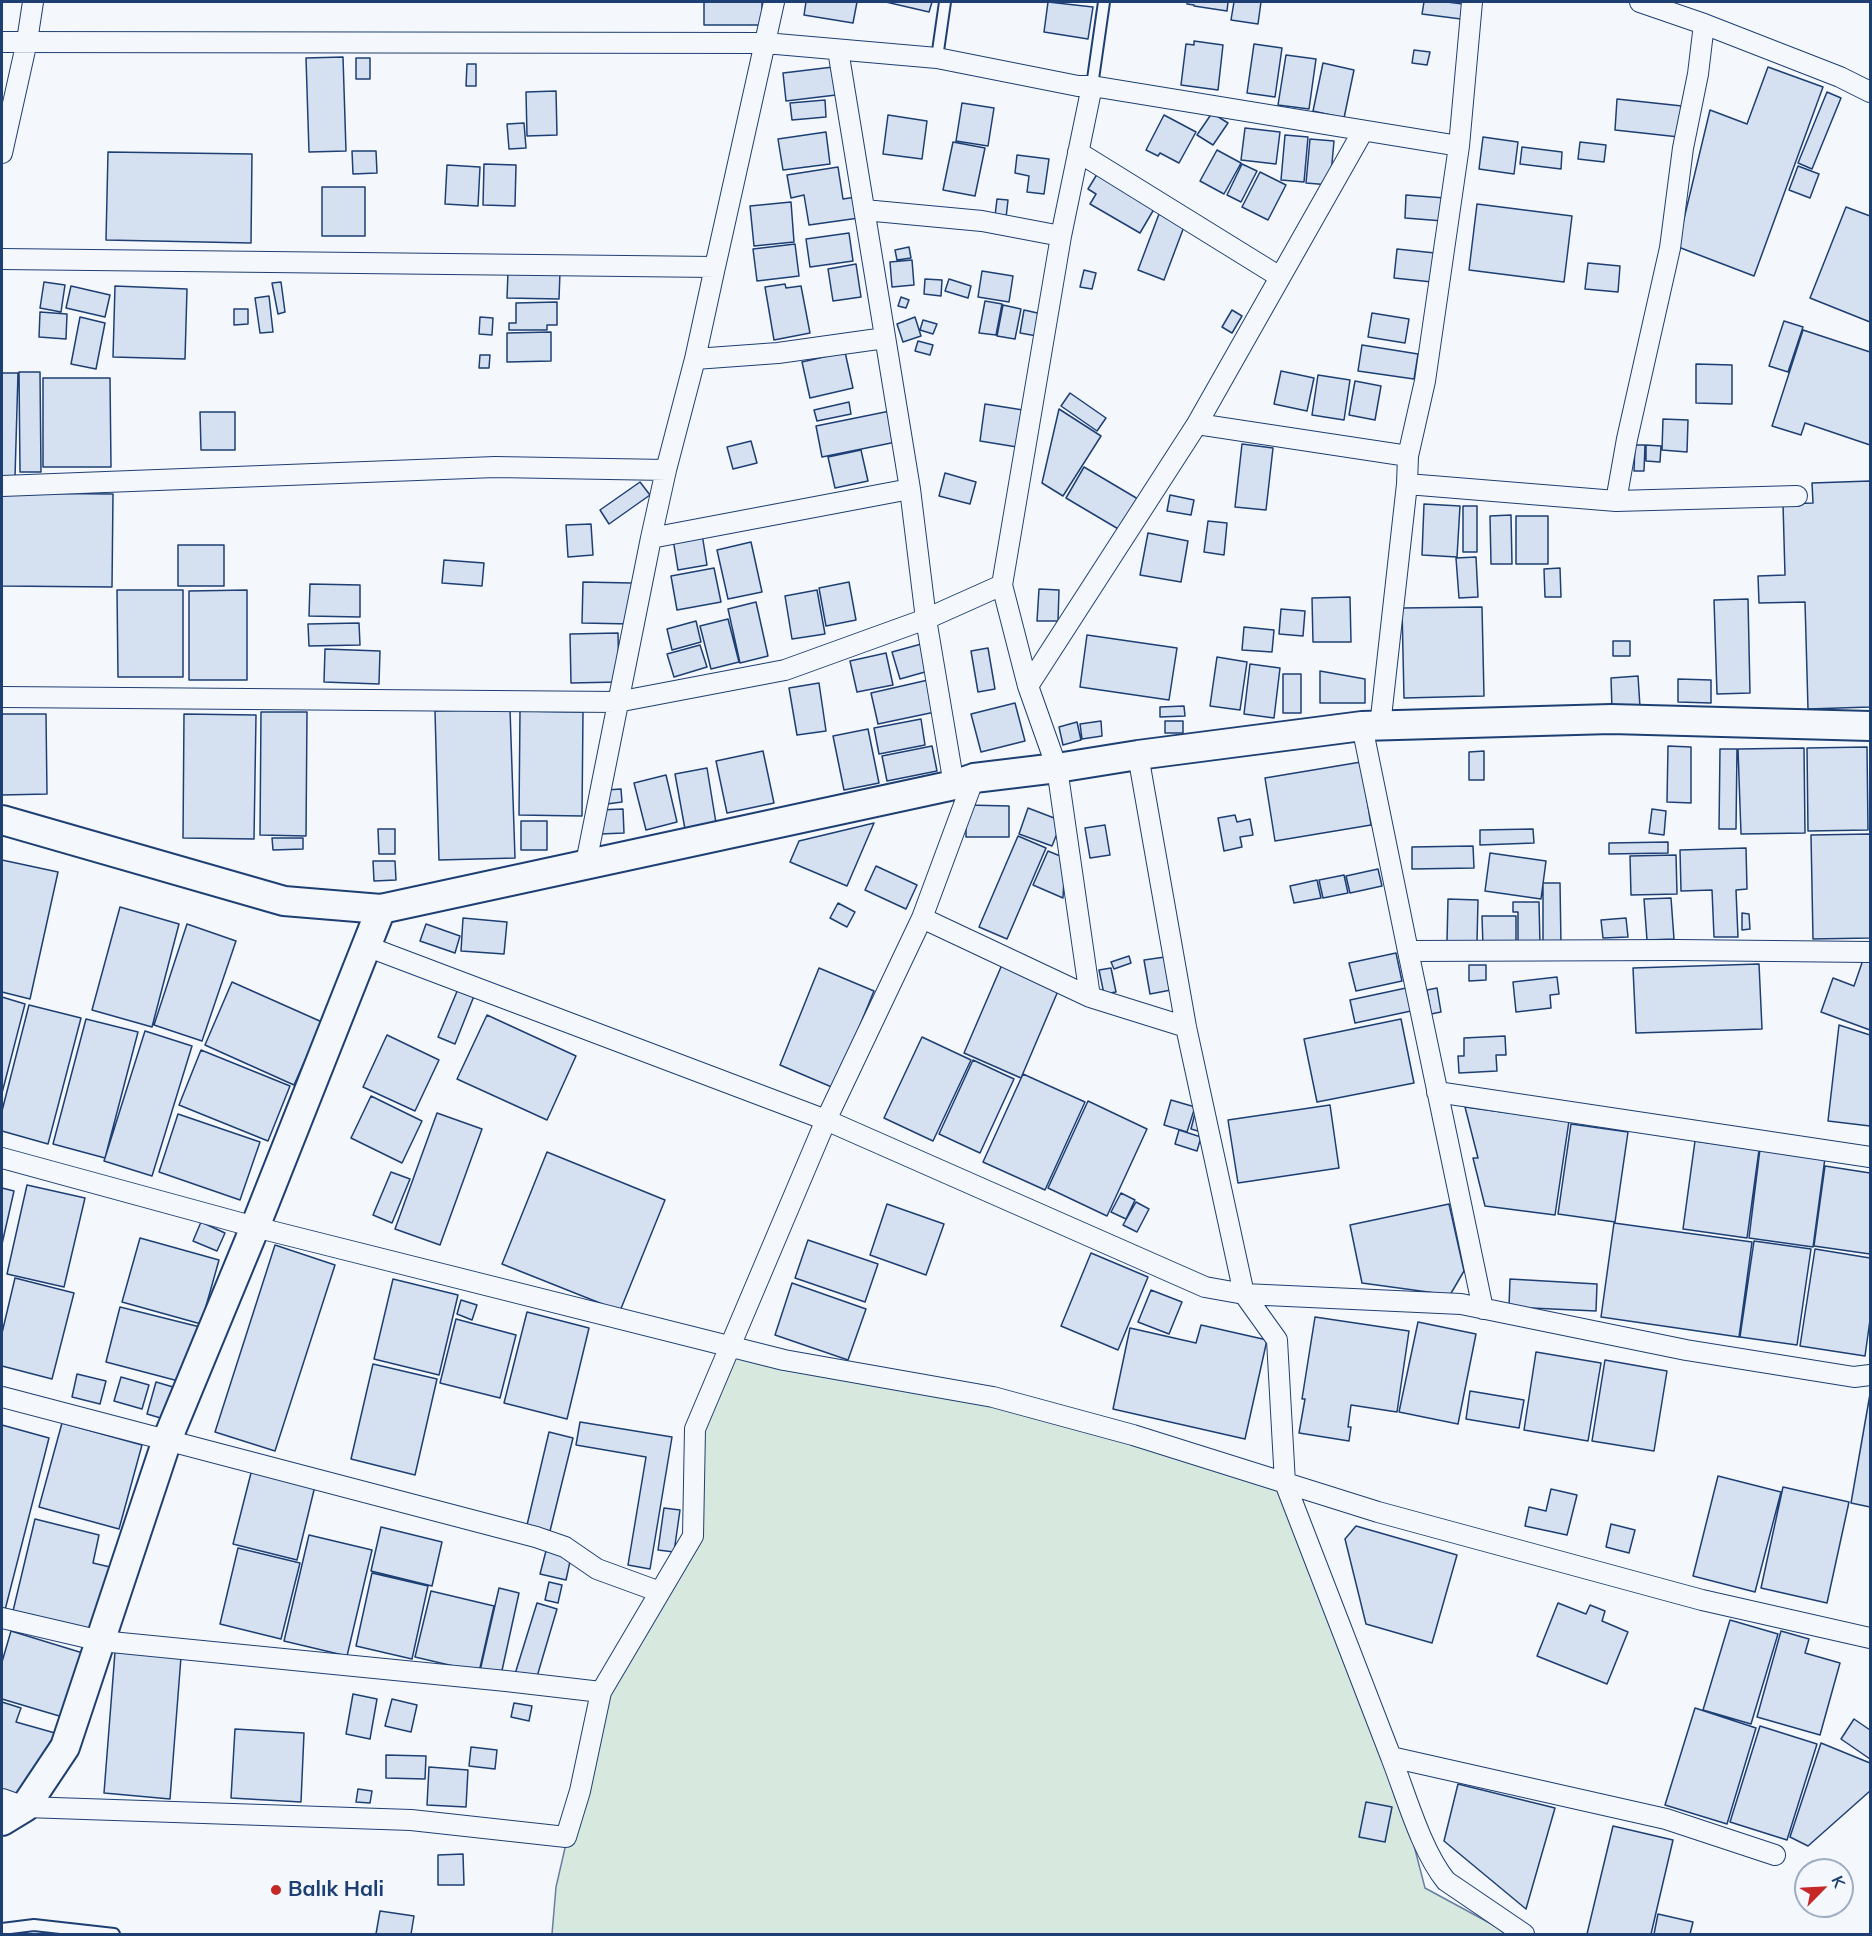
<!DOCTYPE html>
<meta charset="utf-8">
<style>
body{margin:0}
#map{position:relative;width:1872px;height:1936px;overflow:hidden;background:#f4f7fb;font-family:Mulish,sans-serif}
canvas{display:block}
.frame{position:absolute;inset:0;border:3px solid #1d3f73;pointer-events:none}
.north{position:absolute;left:1794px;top:1858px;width:60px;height:60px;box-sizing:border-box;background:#f4f7fb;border:2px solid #9eadc5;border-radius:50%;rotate:66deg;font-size:16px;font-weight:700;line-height:24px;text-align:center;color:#1d3f73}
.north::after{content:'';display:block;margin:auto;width:21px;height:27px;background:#c62828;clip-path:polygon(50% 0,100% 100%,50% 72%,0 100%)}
</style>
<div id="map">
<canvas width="1872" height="1936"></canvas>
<div class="frame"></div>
<div class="north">K</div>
</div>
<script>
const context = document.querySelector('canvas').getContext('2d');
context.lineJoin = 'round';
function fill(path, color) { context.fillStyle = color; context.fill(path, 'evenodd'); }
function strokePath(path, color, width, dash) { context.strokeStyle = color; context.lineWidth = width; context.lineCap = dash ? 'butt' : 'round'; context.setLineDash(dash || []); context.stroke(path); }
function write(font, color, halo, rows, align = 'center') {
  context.font = font + ' Mulish,sans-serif'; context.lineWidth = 4.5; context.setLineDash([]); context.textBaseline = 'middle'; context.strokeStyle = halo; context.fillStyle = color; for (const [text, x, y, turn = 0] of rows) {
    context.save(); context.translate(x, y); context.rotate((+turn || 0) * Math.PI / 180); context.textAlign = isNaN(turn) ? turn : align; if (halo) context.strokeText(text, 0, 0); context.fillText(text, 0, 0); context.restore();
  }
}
const green = new Path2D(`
 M730 1347 993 1397 1285 1483 1391 1757 1425 1888 1510 1934H552L556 1887 601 1692 693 1536 695 1429Z`);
const building = new Path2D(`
 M704 2H762V25H704Z
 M806 2H857L853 23 804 15Z
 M886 2H932L929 12Z
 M1048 2 1093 7 1088 39 1044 32Z
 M1187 2H1228L1227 11 1194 6V5L1187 4Z
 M1234 2H1261L1258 24 1231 20Z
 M1424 2H1447L1463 4 1461 19 1422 14Z
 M1194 41 1223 45 1218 90 1181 85 1186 44 1194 45Z
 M1254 44 1282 48 1275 97 1247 93Z
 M1414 50 1430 52 1427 65 1412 63Z
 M1286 55 1316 59 1309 109 1278 105Z
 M343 57 346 151 309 152 306 58Z
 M356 58H370V79H356Z
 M1323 63 1354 70 1344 118 1313 111Z
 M467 64H476V86H466Z
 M833 67 836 95 786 101 783 73Z
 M1768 67 1823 87 1754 276 1686 250 1681 248 1678 244 1710 110 1747 124Z
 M556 91 557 135 527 136 526 92Z
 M1827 92 1841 98 1812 169 1798 163Z
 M1617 99 1682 106 1679 137 1615 130Z
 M825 100 826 117 792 120 790 103Z
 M962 103 994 108 988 146 956 141Z
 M1212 113 1228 123 1213 145 1197 135Z
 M888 115 927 121 922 159 883 154Z
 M1164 115 1196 132 1179 163 1160 153 1158 156 1146 150Z
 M524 123 526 148 509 149 507 124Z
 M1245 128 1280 132 1276 164 1241 160Z
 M826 132 830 164 783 170 778 139Z
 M1285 135 1308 137 1304 182 1281 180Z
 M1483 137 1518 142 1514 174 1479 169Z
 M1310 139 1334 141 1330 185 1306 183Z
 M953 142 985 148 975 196 943 190Z
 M1580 142 1606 145 1604 162 1578 159Z
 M1522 147 1562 152 1561 169 1520 164Z
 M1217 150 1241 163 1224 194 1200 181Z
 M352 151H376L377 173 353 174Z
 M108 152 252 154 251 243 106 240Z
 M1017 155 1049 159 1044 194 1027 192 1029 176 1015 173Z
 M484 164 516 165 515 206 483 205Z
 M1242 164 1257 171 1241 202 1227 195Z
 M447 165 480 167 478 206 445 204Z
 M1798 166 1819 174 1810 198 1789 190Z
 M838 167 843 199 856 197 859 218 809 225 804 195 791 198 787 175Z
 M1099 171 1157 204 1140 233 1090 204 1096 194 1088 189Z
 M1260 172 1286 185 1268 220 1242 207Z
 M322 187H365V236H322Z
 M1406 195 1445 198 1443 221 1405 218Z
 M997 199 1008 200 1006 218 995 216Z
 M791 202 794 242 754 246 750 206Z
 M1477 204 1572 216 1564 282 1469 270Z
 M1846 207 1870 216V322L1810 298Z
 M1159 214 1185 224 1164 280 1138 270Z
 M849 233 853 261 810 267 806 239Z
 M795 244 799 276 757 281 753 249Z
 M909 247 911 258 897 260 895 250Z
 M1397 249 1435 253 1432 282 1394 278Z
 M912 260 914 285 892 287 890 262Z
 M1588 263 1620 266 1618 292 1585 289Z
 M856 264 861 297 833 301 828 269Z
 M1084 270 1096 273 1092 289 1080 287Z
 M508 271 560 272 559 299 507 298Z
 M982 271 1013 276 1009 302 978 297Z
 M925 279 942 280 941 296 924 294Z
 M949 279 971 286 968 298 945 291Z
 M44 282 65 285 61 312 40 308Z
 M281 282 285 312 278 314 272 283Z
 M785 284 786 288 801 286 810 333 774 340 765 287Z
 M71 286 110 295 105 317 66 308Z
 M115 286 187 289 185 359 113 357Z
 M269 296 273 332 260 333 255 298Z
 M901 297 909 300 906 308 898 306Z
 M985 301 1002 304 996 335 979 333Z
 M557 302V325H547V330H509V323H516V303Z
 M1003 305 1021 309 1015 339 997 336Z
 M234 309H248V324L234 325Z
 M1024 310 1042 314 1037 336 1020 333Z
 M1232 310 1242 316 1232 333 1222 327Z
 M40 312 67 314 66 339 39 337Z
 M1372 313 1409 319 1405 343 1368 337Z
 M80 317 105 323 96 369 71 364Z
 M480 317 493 318 492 335 479 334Z
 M915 317 921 336 903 342 897 324Z
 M923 320 937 324 933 334 920 330Z
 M1784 321 1803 327 1788 372 1769 366Z
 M1803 330 1870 352V445L1805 423 1801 435 1772 426Z
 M551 332V361L507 362V333Z
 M918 341 933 345 930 355 915 351Z
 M1362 345 1418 354 1414 379 1358 371Z
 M845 352 853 388 810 398 802 362Z
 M480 355H490L489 368H479Z
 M1696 364 1732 365V404L1696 403Z
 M1281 371 1314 378 1307 411 1274 404Z
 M19 372H40L41 472H20Z
 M2 373H18L15 477H2Z
 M1318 375 1350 380 1344 420 1312 415Z
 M43 378H110L111 467H43Z
 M1355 381 1381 386 1375 420 1349 415Z
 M1070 393 1106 418 1097 431 1061 406Z
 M849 402 851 414 817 421 814 410Z
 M985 404 1023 410 1017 447 980 441Z
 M1059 409 1101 436 1063 496 1042 483Z
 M890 411 896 442 822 457 816 426Z
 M200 412H235V450H201Z
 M1663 419 1688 420 1687 452 1662 450Z
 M751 441 757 463 733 469 727 447Z
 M1242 444 1273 448 1266 510 1235 507Z
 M1635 445H1645L1644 471H1634Z
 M1646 445 1661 446 1660 462 1646 461Z
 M861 450 868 481 835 488 828 457Z
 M1084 467 1138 499 1120 530 1066 498Z
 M945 473 976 482 970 504 939 496Z
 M1870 481V707L1808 709 1805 602 1759 603 1758 576 1785 575 1783 504 1813 503 1812 483Z
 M640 482 650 495 609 524 600 510Z
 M2 493 113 494 112 587 2 586Z
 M1170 495 1194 500 1191 515 1167 511Z
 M1424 504 1460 506 1457 557 1422 555Z
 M1463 506H1477V552H1463Z
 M1511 515 1512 564H1491L1490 516Z
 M1516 516H1548V564H1516Z
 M1208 521 1227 523 1224 555 1204 552Z
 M591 524 593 555 568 557 566 525Z
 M1148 533 1188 541 1181 582 1140 575Z
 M702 534 707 565 678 570 673 539Z
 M751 542 762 592 728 599 717 550Z
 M178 545H224V586H178Z
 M1476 557 1478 597 1459 598 1456 558Z
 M444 560 484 563 482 586 442 583Z
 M714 568 721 602 677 610 671 576Z
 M1560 568 1561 597H1545L1544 569Z
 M583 582 632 583 631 624 582 623Z
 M849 582 856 620 826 626 819 588Z
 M310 584 360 585V617L309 616Z
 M1039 589 1059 590 1058 621H1037Z
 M117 590H183V677H118Z
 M247 590V680H189V591Z
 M817 590 825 634 792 639 785 596Z
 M1350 597 1351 642H1313L1312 598Z
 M1748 599 1750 693 1717 694 1714 600Z
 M756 602 768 656 740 663 728 609Z
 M1482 607 1484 696 1404 698 1402 608Z
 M1281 609 1305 611 1303 636 1279 634Z
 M728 619 739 662 711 669 700 626Z
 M696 621 701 642 672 650 667 629Z
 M359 623 360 645 309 646 308 624Z
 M1244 627 1274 630 1272 652 1242 650Z
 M618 633 619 682 571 683 570 634Z
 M1087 635 1177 648 1169 700 1080 687Z
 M1613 641H1630V656H1613Z
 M925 643 932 670 900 679 892 652Z
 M700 645 707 667 674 677 667 654Z
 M988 648 995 689 978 692 971 651Z
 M325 649 380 651 379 684 324 682Z
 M886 653 893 685 857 692 850 661Z
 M1217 657 1247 662 1240 710 1210 706Z
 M1250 664 1280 668 1274 718 1244 714Z
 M1320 671 1365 679V703H1320Z
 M1283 674H1301V713H1283Z
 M1638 676 1640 707 1612 709 1611 678Z
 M1678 679 1711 680V703L1678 702Z
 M928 680 935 712 878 724 871 693Z
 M819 683 826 731 797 735 789 688Z
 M1015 703 1025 741 981 752 971 714Z
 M1184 706 1185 716 1160 717V707Z
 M510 709 515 858 439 860 435 711Z
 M520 711 583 712 582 816 519 815Z
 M261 712H307L306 836 260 835Z
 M2 714H46L47 794 2 795Z
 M184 714 256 715 254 839 183 838Z
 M921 719 925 745 879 754 874 728Z
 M1101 721 1102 736 1082 739 1080 724Z
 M1165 721H1183V733H1165Z
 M1077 722 1081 740 1063 745 1059 727Z
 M868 729 879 783 844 790 833 736Z
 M932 746 937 771 887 781 882 756Z
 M1668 746 1691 747V803L1667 802Z
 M1867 747 1868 830 1808 831 1807 748Z
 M1804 748 1805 833 1741 834 1738 749Z
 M1720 749H1737L1736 829H1719Z
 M763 751 774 803 727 813 716 761Z
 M1484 751V780H1469V752Z
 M1361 762 1371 825 1275 841 1265 778Z
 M707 768 716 823 685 829 675 774Z
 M666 775 677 822 646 830 634 783Z
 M621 789 622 802 607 804 606 790Z
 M966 805 1009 806V837H966Z
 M1028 808 1062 821 1052 846 1019 834Z
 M623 809 624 833 600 834 599 810Z
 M1652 809 1666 811 1664 835 1649 833Z
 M1235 815 1237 822 1250 819 1253 835 1240 837 1242 847 1224 851 1218 818Z
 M521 821H547V850H521Z
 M874 823 847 886 790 862 799 841Z
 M1105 825 1110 855 1090 858 1085 828Z
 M378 829H395V854H379Z
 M1533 829 1534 843 1480 845V830Z
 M1870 834V938L1813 939 1811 835Z
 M1018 836 1046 848 1007 939 979 927Z
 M272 838H303V849L273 850Z
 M1668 842V853L1609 854V843Z
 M1473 846 1474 868 1412 869V847Z
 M1746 848 1747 889 1736 890 1738 937H1714L1712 890 1681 891 1680 850Z
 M1048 851 1065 858 1063 898 1033 885Z
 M1490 853 1546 861 1541 899 1485 891Z
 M1676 855 1677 894 1631 895 1630 856Z
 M2 860 58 872 30 999 2 992Z
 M373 861H395L396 880 374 881Z
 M876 866 917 885 906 909 865 890Z
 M1378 869 1382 886 1350 893 1346 876Z
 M1344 875 1348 893 1323 898 1319 880Z
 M1317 880 1321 898 1294 903 1290 886Z
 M1543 883H1560L1561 945H1543Z
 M1671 898 1674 939 1647 940 1644 899Z
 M1448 899 1478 900 1477 942 1447 941Z
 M1513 902H1539L1540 945H1518V912H1513Z
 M838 903 855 912 847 927 830 918Z
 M120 907 179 924 152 1027 92 1010Z
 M1742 913 1749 914 1750 929 1742 930Z
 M1482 916H1516V947H1483Z
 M463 918 507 922 504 954 461 951Z
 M1626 918 1628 937 1603 938 1601 920Z
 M187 924 236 941 202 1041 154 1025Z
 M426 924 460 936 455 953 420 941Z
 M1396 953 1402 981 1356 991 1349 963Z
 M1129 956 1131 963 1114 969 1111 962Z
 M1165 957 1171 990 1150 994 1144 960Z
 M1864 957 1870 959V1030L1821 1012 1833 978 1854 986Z
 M1004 960 1061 984 1021 1078 964 1053Z
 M1759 964 1762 1029 1636 1033 1633 968Z
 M1469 965H1486V980L1469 981Z
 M819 968 874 991 834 1088 780 1065Z
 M1111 968 1116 992 1104 994 1099 970Z
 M1557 977 1559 994 1550 995 1551 1008 1516 1012 1513 982Z
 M232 982 322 1022 294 1085 205 1045Z
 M1406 988 1411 1011 1355 1023 1350 1000Z
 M1437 988 1441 1012 1431 1014 1427 990Z
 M458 989 474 996 455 1044 438 1037Z
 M2 997 25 1004 2 1093Z
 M29 1005 81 1018 48 1144 2 1131V1111Z
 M487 1015 576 1056 547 1120 457 1079Z
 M86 1019 138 1032 105 1158 53 1144Z
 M1401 1019 1414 1083 1317 1102 1304 1039Z
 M1839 1025 1870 1035V1126L1828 1121Z
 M145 1031 192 1046 152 1176 104 1161Z
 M387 1035 439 1060 415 1111 363 1087Z
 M1505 1036 1506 1055H1496L1497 1071 1459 1073 1458 1056H1464V1038Z
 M922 1037 971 1060 933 1141 884 1118Z
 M201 1050 290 1086 268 1141 179 1105Z
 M973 1060 1014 1079 980 1153 939 1134Z
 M1023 1074 1085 1102 1045 1190 983 1162Z
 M371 1096 422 1121 402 1163 351 1138Z
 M1171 1100 1195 1107 1187 1132 1164 1125Z
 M1088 1101 1147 1129 1107 1216 1048 1188Z
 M1330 1105 1339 1168 1238 1183 1228 1120Z
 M1465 1107 1569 1121 1555 1215 1485 1206 1473 1158H1478Z
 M1196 1109 1203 1111 1198 1131 1191 1129Z
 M437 1113 482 1129 440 1245 395 1229Z
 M178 1114 260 1142 240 1200 159 1172Z
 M1571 1124 1628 1132 1615 1222 1558 1214Z
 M1179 1130 1201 1137 1197 1151 1175 1144Z
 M1695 1141 1759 1150 1747 1238 1683 1229Z
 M1760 1149 1825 1158 1813 1247 1749 1238Z
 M547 1152 665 1200 620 1311 502 1264Z
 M1825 1166 1870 1173V1254L1814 1246Z
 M391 1172 410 1179 392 1223 373 1215Z
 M27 1185 85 1198 64 1287 7 1274Z
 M2 1188 14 1191 2 1244Z
 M1121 1193 1135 1200 1126 1219 1111 1212Z
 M1136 1202 1149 1209 1137 1232 1123 1225Z
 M887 1204 944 1224 926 1275 870 1255Z
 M1449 1204 1464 1271 1450 1295 1362 1283 1350 1225Z
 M201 1222 225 1233 217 1251 193 1241Z
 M1614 1223 1752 1242 1739 1337 1601 1317Z
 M140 1238 219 1260 201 1324 122 1302Z
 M808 1240 878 1264 865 1302 795 1278Z
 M1754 1241 1811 1249 1797 1345 1740 1337Z
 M275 1245 335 1265 275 1451 215 1432Z
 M1815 1249 1870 1258V1320L1865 1356 1800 1346Z
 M1091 1253 1148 1277 1118 1350 1061 1326Z
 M15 1278 74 1293 52 1379 2 1366V1333Z
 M393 1279 458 1295 439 1375 374 1359Z
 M1510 1279 1597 1284 1596 1311 1509 1307Z
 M792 1283 866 1309 848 1360 775 1335Z
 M1151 1290 1182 1302 1169 1334 1138 1322Z
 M461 1300 477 1305 472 1320 457 1314Z
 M120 1307 200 1327 186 1383 106 1362Z
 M527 1312 589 1328 567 1419 504 1403Z
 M1315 1317 1409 1331 1397 1412 1351 1405 1348 1427H1351L1349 1441 1299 1433 1305 1399H1302Z
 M456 1319 516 1335 500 1398 440 1383Z
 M1418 1322 1476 1334 1458 1424 1399 1412Z
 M1201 1325 1267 1340 1245 1439 1113 1409 1130 1328 1196 1343Z
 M1536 1352 1601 1363 1588 1441 1524 1430Z
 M1605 1360 1667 1371 1654 1451 1592 1441Z
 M373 1364 437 1379 415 1475 351 1459Z
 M77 1374 106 1381 100 1404 72 1397Z
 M121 1377 149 1385 142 1409 114 1401Z
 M156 1382 173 1387 164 1419 147 1414Z
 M1470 1391 1524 1400 1519 1428 1466 1419Z
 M1870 1394V1507L1851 1503Z
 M580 1422 672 1437 650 1569 628 1565 646 1457 576 1445Z
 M62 1423 142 1445 119 1529 39 1507Z
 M2 1425 49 1438 5 1610 2 1609Z
 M549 1432 573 1438 550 1531 527 1525Z
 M252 1469 315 1486 297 1560 233 1544Z
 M1718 1476 1781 1492 1755 1592 1693 1576Z
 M1783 1487 1849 1502 1827 1603 1761 1588Z
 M1551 1489 1577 1495 1567 1535 1525 1526 1529 1507 1546 1511Z
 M664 1508 680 1510 674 1552 658 1550Z
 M35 1519 99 1535 93 1563 110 1567 94 1631 13 1611Z
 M1611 1524 1635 1530 1629 1553 1606 1547Z
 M1356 1526 1457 1555 1432 1643 1366 1624 1345 1539Z
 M381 1527 442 1542 432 1586 371 1571Z
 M309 1535 372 1550 347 1656 284 1641Z
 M238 1548 300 1563 281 1639 220 1624Z
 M546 1551 571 1557 566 1580 540 1574Z
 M372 1573 428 1586 412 1659 356 1646Z
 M549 1582 562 1585 558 1603 545 1600Z
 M499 1588 519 1593 501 1675 480 1671Z
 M431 1591 494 1606 479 1672 415 1657Z
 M537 1603 557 1609 536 1680 515 1674Z
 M1558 1603 1586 1614 1590 1605 1605 1611 1602 1621 1628 1632 1607 1684 1537 1656Z
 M1730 1620 1778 1634 1751 1724 1703 1710Z
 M11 1631 86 1654 66 1718 2 1699V1662Z
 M1781 1631 1809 1639 1805 1653 1840 1663 1820 1735 1757 1717Z
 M115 1652 181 1657 170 1799 104 1793Z
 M353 1694 377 1699 370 1739 346 1734Z
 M392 1699 417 1705 411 1732 385 1726Z
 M2 1702 21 1708 16 1722 55 1733 22 1799 2 1793Z
 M514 1703 532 1706 529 1721 511 1717Z
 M1695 1708 1756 1728 1727 1824 1665 1805Z
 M1854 1719 1870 1730V1759L1841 1739Z
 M1760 1726 1817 1744 1787 1840 1730 1822Z
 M235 1729 304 1733 301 1802 231 1798Z
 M1821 1743 1870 1763V1791L1808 1846 1790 1837Z
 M471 1747 497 1750 495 1769 469 1766Z
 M386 1755 426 1756 425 1779 386 1778Z
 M429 1767 468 1770 466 1807 427 1805Z
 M1458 1784 1555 1808 1526 1909 1444 1841Z
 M358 1789 372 1791 370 1803 356 1802Z
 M1366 1802 1392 1807 1385 1842 1359 1837Z
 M1613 1826 1673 1840 1651 1934H1587Z
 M463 1854 464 1885H438V1855Z
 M380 1911 414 1916 411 1934H376Z
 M1658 1914 1693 1922 1690 1934H1654Z`);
const lane = new Path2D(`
 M937 58 945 2
 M1092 86 1104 2
 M2 1929 34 1925 114 1934`);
const street = new Path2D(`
 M1640 2 1704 24
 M2 42 765 43 937 58 1078 86H1092L1459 146 1425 381 1408 456 1407 484 1380 726
 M1459 146 1472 2
 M1078 152 1280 277
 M2 153 27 41 33 2
 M864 210 982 221 1061 236 1092 86
 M2 259 715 267 774 2
 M695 359 778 353 885 338
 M1197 424 1408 456
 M666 470 695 359 715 267
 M1407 484 1616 501 1627 439 1670 248 1683 148 1698 74 1704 24 1840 77 1870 92
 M2 486 495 467 666 470 651 538 910 489 838 50
 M910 489 926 619 954 785
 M1616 501 1797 496
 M1002 585 1028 686 1057 768 1090 997
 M1028 686 1197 424 1363 131
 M2 697 617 702 785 670 926 619 1002 585 1061 236
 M1362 726 1408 951 1483 1309
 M1138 755 1186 1027 1244 1294 1277 1340 1285 1483 1391 1757 1666 1819 1775 1855
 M974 778 922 918 826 1120 1205 1287 1244 1294 1461 1304 1686 1350 1854 1377 1870 1375
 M586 863 651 538
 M922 918 1090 997 1186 1027
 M366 946 826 1120 695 1429 693 1536 601 1692
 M1408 951 1677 950 1870 952
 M1437 1092 1870 1157
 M2 1158 255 1227 784 1360 993 1397 1133 1435 1378 1512 1702 1600 1870 1638
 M2 1397 536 1537 565 1547 597 1569 660 1592
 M2 1618 101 1641 506 1681 601 1692 580 1791 566 1837 411 1820 25 1807 2 1799
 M1391 1757C1406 1795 1421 1850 1446 1881L1524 1934`);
const secondary = new Path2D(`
 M2 820 284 901 381 909 954 785 974 778 1057 768 1138 755 1362 726 1611 719 1870 726
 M2 1821 25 1807 65 1747 167 1440 255 1227 381 909`);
const markers = [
 [276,1890,6,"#c62828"]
];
const poiNames = [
 ["Balık Hali",288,1890]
];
fill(green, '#d7e8df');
strokePath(green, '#687fa3', 1.5);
fill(building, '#d5e0f0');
strokePath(building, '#1d3f73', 1.5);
strokePath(lane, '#1d3f73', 14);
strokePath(street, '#1d3f73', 22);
strokePath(secondary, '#1d3f73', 32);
strokePath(lane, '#f4f7fb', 10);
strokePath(street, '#f4f7fb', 20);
strokePath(secondary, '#f4f7fb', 28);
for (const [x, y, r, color] of markers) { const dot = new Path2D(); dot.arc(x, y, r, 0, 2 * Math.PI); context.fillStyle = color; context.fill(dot); strokePath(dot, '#f4f7fb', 2); }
write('bold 21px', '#1d3f73', '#f4f7fb', poiNames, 'left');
</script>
